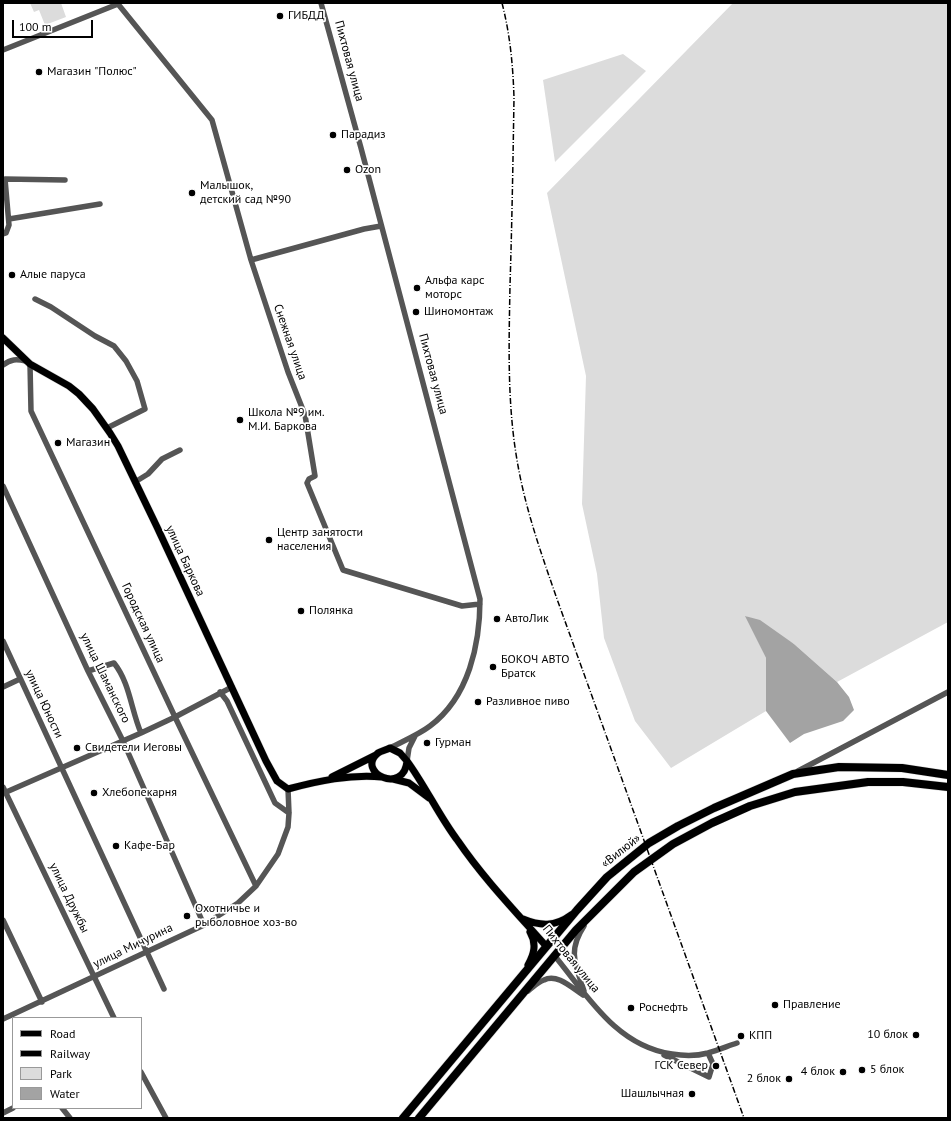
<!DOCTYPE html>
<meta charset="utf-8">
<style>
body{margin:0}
#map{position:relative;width:951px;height:1121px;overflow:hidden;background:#fff;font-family:"PT Sans",sans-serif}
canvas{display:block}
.frame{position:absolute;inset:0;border:4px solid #000;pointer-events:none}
.legend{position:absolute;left:12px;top:1017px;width:130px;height:92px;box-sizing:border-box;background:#fff;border:1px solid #999;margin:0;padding:5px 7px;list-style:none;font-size:12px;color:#000}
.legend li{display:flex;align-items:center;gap:8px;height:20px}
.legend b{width:20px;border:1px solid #999}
.scale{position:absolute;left:12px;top:20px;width:81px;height:18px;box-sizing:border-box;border:2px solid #000;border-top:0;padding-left:5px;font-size:12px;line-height:14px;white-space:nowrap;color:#000;-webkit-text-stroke:3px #fff;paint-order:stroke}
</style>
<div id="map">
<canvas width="951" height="1121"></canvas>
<div class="frame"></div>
<ul class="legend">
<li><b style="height:5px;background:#000"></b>Road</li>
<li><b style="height:5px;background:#000"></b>Railway</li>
<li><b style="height:11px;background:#dcdcdc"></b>Park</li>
<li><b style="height:11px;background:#a3a3a3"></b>Water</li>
</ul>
<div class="scale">100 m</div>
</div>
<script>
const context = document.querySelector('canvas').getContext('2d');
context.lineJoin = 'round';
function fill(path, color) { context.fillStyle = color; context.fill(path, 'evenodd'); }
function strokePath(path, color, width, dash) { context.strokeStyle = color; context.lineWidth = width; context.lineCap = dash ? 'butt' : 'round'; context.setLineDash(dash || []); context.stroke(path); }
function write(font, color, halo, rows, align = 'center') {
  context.font = font + ' "PT Sans",sans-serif'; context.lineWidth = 3.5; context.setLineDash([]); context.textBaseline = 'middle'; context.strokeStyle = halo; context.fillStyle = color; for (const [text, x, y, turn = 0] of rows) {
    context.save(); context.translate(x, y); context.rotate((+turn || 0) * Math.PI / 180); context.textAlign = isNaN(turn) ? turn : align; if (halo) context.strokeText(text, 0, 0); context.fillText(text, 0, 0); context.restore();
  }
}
const green = new Path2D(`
 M30 3H61L66 17 45 25 39 10 34 12Z
 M733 3H948V622L837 682 794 644 746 616 766 658V711L671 768 635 721 604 638 597 574 582 504 586 376 547 193Z
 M623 54 646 71 555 162 543 80Z`);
const water = new Path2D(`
 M745 616 760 620 794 644 837 682 849 697 854 710 843 721 804 734 790 743 766 711V658Z`);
const minor = new Path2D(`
 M321 3 361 148 480 599C480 644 469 697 430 726 418 735 403 741 390 748
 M3 50 118 4 212 120 251 260 288 372 305 415 315 476 309 479 307 483 343 570 462 606 480 604
 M9 219 100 204
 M3 234 6 233 9 225 5 179 65 180
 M251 260 364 229 381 226
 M35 299 51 307 95 336 114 346 126 361 137 381 145 409 107 428
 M30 364 31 411 175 717 256 886
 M3 365C11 359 16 359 26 361
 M135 482 148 474 162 459 180 450
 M3 486 88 671 123 741 204 925
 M3 641 164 989
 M88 671 114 663C130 683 131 710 141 733
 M3 687 20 679
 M220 692 227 701 275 803 289 813
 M407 761 409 748 415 736
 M798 771 948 692
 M3 787 114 1018
 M4 793 141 733 175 717 232 687
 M3 920 42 1002
 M584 926C567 952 576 965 584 991
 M554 955C587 995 616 1046 672 1054 684 1056 697 1056 708 1053 718 1050 728 1046 737 1043
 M528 991C533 987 538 982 544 980 557 973 572 988 583 995
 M3 1019 204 925 238 903 256 886 278 854 288 827 289 813 288 789
 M664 1055 709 1077 713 1064 708 1053
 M141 1072 166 1118
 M62 1108 70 1118
 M3 1113 13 1108`);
const major = new Path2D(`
 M3 338 30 364 69 386 79 394 93 409 110 433 118 446 157 527 266 761 277 781 288 789C318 781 350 774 382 777
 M390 748 400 753 407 761C404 796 355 772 378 753 381 751 386 750 390 748Z
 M407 761C426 787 439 816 458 841 484 879 516 912 546 946
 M332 777 376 755
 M393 779 409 783 429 798
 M523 919C540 926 555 927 571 915
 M528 965C534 954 537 944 530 932`);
const highway = new Path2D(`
 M403 1118 577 910 607 877 649 843 678 826 714 808 793 774 839 767 902 768 948 775
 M419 1118 576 930 634 872 673 844 712 823 750 806 795 792 868 782H903L948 787`);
const rail = new Path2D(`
 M502 3C510 34 513 65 514 98 513 160 512 223 510 285 509 343 507 402 517 460 525 508 541 553 557 599L744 1118`);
const markers = [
 [280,16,4,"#000"],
 [39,72,4,"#000"],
 [333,135,4,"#000"],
 [347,170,4,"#000"],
 [192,193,4,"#000"],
 [12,275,4,"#000"],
 [417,288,4,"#000"],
 [416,312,4,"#000"],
 [240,420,4,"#000"],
 [58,443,4,"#000"],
 [269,540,4,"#000"],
 [301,611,4,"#000"],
 [497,619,4,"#000"],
 [493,667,4,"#000"],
 [478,702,4,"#000"],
 [427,743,4,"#000"],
 [77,748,4,"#000"],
 [94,793,4,"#000"],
 [116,846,4,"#000"],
 [187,916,4,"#000"],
 [775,1005,4,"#000"],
 [631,1008,4,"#000"],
 [916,1035,4,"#000"],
 [741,1036,4,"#000"],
 [716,1066,4,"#000"],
 [862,1070,4,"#000"],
 [843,1072,4,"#000"],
 [789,1079,4,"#000"],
 [692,1094,4,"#000"]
];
const poiNames = [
 ["ГИБДД",288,16],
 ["Магазин \"Полюс\"",47,72],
 ["Парадиз",341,135],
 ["Ozon",355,170],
 ["Малышок,",200,186],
 ["детский сад №90",200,200],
 ["Алые паруса",20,275],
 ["Альфа карс",425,281],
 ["моторс",425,295],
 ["Шиномонтаж",424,312],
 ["Школа №9 им.",248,413],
 ["М.И. Баркова",248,427],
 ["Магазин",66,443],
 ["Центр занятости",277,533],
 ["населения",277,547],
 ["Полянка",309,611],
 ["АвтоЛик",505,619],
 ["БОКОЧ АВТО",501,660],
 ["Братск",501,674],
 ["Разливное пиво",486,702],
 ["Гурман",435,743],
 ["Свидетели Иеговы",85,748],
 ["Хлебопекарня",102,793],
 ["Кафе-Бар",124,846],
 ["Охотничье и",195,909],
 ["рыболовное хоз-во",195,923],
 ["Правление",783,1005],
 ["Роснефть",639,1008],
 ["10 блок",908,1035,"right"],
 ["КПП",749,1036],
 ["ГСК Север",708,1066,"right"],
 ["5 блок",870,1070],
 ["4 блок",835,1072,"right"],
 ["2 блок",781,1079,"right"],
 ["Шашлычная",684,1094,"right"]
];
const streetNames = [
 ["Пихтовая улица",349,61,75],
 ["Снежная улица",290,342,71],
 ["Пихтовая улица",433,374,75],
 ["улица Баркова",185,561,65],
 ["Городская улица",143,623,65],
 ["улица Шаманского",105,678,64],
 ["улица Юности",44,704,65],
 ["«Вилюй»",621,851,-38],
 ["улица Дружбы",69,898,64],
 ["улица Мичурина",133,946,-26],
 ["Пихтовая улица",571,959,51]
];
fill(green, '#dcdcdc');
fill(water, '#a3a3a3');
strokePath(major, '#dbdbdb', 8);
strokePath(highway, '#dbdbdb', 9);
strokePath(minor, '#555', 5.5);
strokePath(major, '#000', 7);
strokePath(highway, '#000', 8);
strokePath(rail, '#000', 1.5, [6, 2, 1, 2]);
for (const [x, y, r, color] of markers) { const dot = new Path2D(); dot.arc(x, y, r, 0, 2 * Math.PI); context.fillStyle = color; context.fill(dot); strokePath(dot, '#fff', 1.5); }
write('12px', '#000', '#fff', poiNames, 'left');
write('12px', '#000', '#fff', streetNames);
</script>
